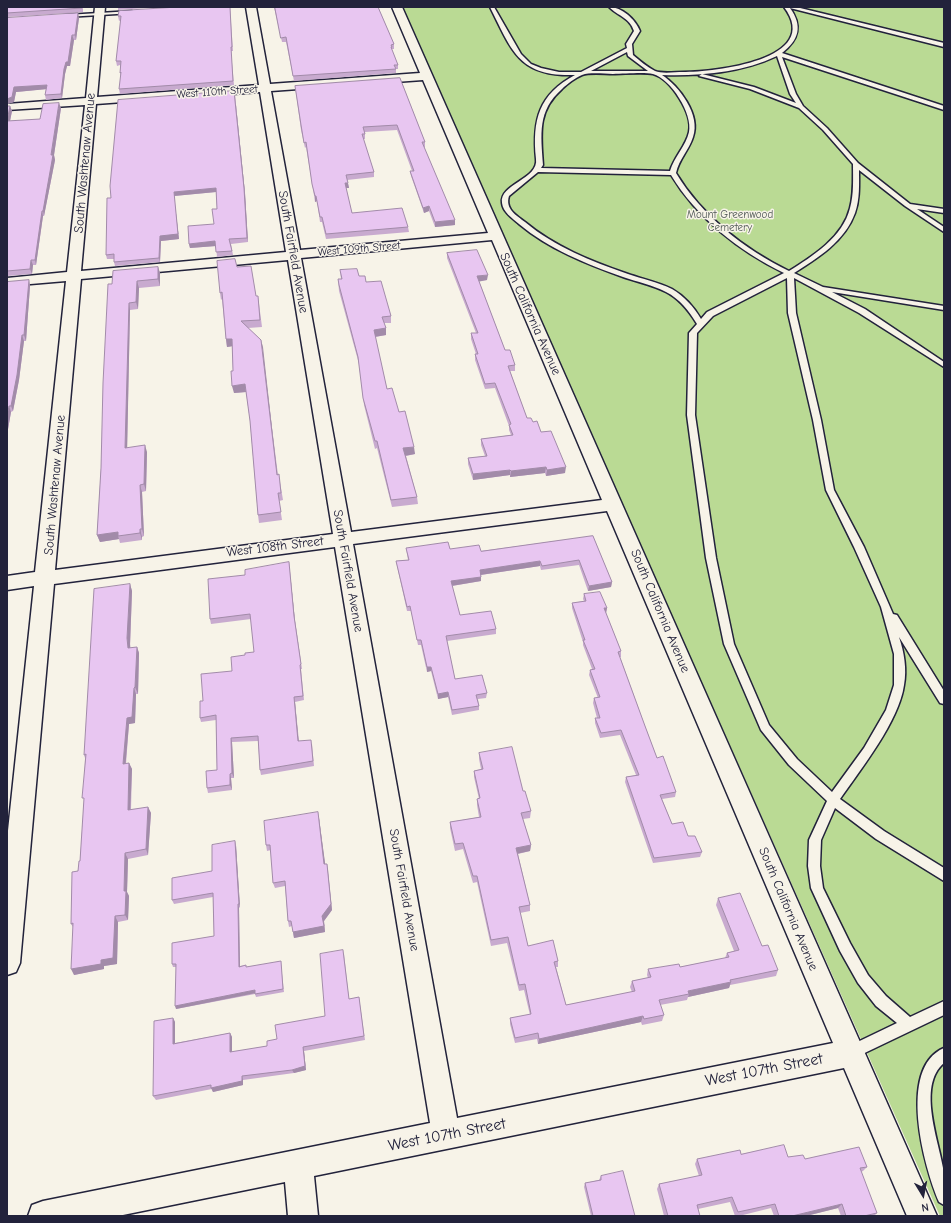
<!DOCTYPE html>
<style>
body{margin:0}
#map{position:relative;width:951px;height:1223px;overflow:hidden;background:#f7f3e8;font-family:"Comic Neue",sans-serif}
canvas{display:block}
.frame{position:absolute;inset:0;border:8px solid #22223b;pointer-events:none}
.north{position:absolute;left:903px;top:1175px;width:40px;height:40px;-webkit-text-stroke:3px #f7f3e8;paint-order:stroke;rotate:170deg;font-size:11px;font-weight:700;line-height:16px;text-align:center;color:#22223b}
.north::after{content:'';display:block;margin:auto;width:14px;height:18px;background:#22223b;clip-path:polygon(50% 0,100% 100%,50% 72%,0 100%)}
</style>
<div id="map">
<canvas width="951" height="1223"></canvas>
<div class="frame"></div>
<div class="north">N</div>
</div>
<script>
const context = document.querySelector('canvas').getContext('2d');
context.lineJoin = 'round';
function fill(path, color) { context.fillStyle = color; context.fill(path, 'evenodd'); }
function strokePath(path, color, width, dash) { context.strokeStyle = color; context.lineWidth = width; context.lineCap = dash ? 'butt' : 'round'; context.setLineDash(dash || []); context.stroke(path); }
function write(font, color, halo, rows, align = 'center') {
  context.font = font + ' "Comic Neue",sans-serif'; context.lineWidth = 3; context.setLineDash([]); context.textBaseline = 'middle'; context.strokeStyle = halo; context.fillStyle = color; for (const [text, x, y, turn = 0] of rows) {
    context.save(); context.translate(x, y); context.rotate((+turn || 0) * Math.PI / 180); context.textAlign = isNaN(turn) ? turn : align; if (halo) context.strokeText(text, 0, 0); context.fillText(text, 0, 0); context.restore();
  }
}
const green = new Path2D(`
 M400 7H944V1216H940Z`);
const lane = new Path2D(`
 M490 7H494L521 54 531 64 541 68 559 72H581L627 48 626 44 634 31C630 18 618 16 609 7 622 7 635 19 640 31L632 44 633 55C639 60 647 67 655 71 662 74 675 72 683 72 714 72 824 60 784 7H796L944 43V47L790 8C803 26 799 40 782 53L944 106V110L782 57 796 94 803 106 827 128 858 163 910 204 944 209V213L917 209 944 227V232L905 206 859 170C859 184 860 199 855 213 845 241 818 258 794 273L823 287 944 306V310L832 292 865 309 944 362V367L859 313 794 278 796 313 821 420 834 490 864 547 893 614 897 615 944 691V704L940 703 899 637C904 652 907 669 904 685 899 721 861 769 840 799L884 831 944 868V881L876 839 835 808 821 840 820 866 823 888 850 943 868 975 886 996 910 1017 944 1001V1015L850 1060 845 1058 843 1053 845 1048 897 1023 876 1006 858 983 840 951 811 888 808 866 809 840 827 801 789 765 761 730 724 644 706 558 687 415 689 333 697 324C689 311 680 299 666 292 653 285 637 282 623 277 586 264 549 249 519 224 512 218 503 212 502 203 499 184 539 179 536 159 532 120 539 94 575 75 519 77 512 51 490 7ZM627 52 628 56 648 71H591ZM777 56 790 94 796 103 754 87 702 74 699 76 750 89 799 108 823 130 853 164C853 179 854 194 850 208 843 237 813 256 789 271 744 249 702 216 676 173 679 159 689 150 693 137 701 115 679 86 662 75 701 76 741 73 777 56ZM613 74C624 74 643 72 653 74 671 79 693 114 689 132 686 146 674 157 670 171L541 168 543 165C541 134 537 111 562 89 567 84 575 78 582 75 591 72 604 74 613 74ZM538 172 671 175C697 218 739 251 784 273L707 312 701 319C694 307 684 296 672 289 658 282 642 279 628 274 591 261 555 247 525 222 516 215 505 209 509 196ZM787 278 788 313 813 420 826 490 854 547 881 607 894 654V685L886 710 864 748 832 792 797 759 769 725 734 644 716 558 695 415 697 333 713 316Z
 M132 11 134 13 66 17 64 16 66 15Z
 M944 1048V1063C916 1086 940 1144 944 1173 945 1183 944 1194 944 1205L939 1202C924 1167 897 1068 944 1048Z`);
const street = new Path2D(`
 M95 7H105L97 97 259 85 246 7H256L270 84 420 73 392 7H402L937 1216H907L844 1068 314 1176 318 1216H288L285 1182 118 1216H28L32 1205 43 1201 430 1123 335 547 54 584 20 963 16 972 7 975V840L34 586 7 590V576L35 572 66 281 7 286V278L67 272 85 105 7 110V104L86 98ZM423 80 488 233 300 250 271 91ZM260 92 286 252 81 271 96 104ZM492 240 602 500 351 532 301 258ZM288 260 333 534 55 570 81 279ZM607 511 833 1043 457 1118 353 544Z`);
const wall = new Path2D(`
 M7 7H83V12L7 17Z
 M118 7H160L118 10Z
 M178 7H230L233 51H231L234 85 120 94 119 89 121 77 120 73V65L117 66 116 61 121 20 119 21 118 16Z
 M274 7H378L394 44V49H392V51L398 65V69H396V73L294 81 286 42H282Z
 M7 18H79L76 40H74L70 66H67L65 74 62 98 46 100 45 95 46 89 16 92 14 102 7 104Z
 M400 78 425 142V147H424L455 225 435 227 429 211 424 213 411 176 410 171H412L397 130 365 132V139H363L374 172V177L347 180 349 188H346L352 213 408 227 409 232 326 239 322 222H320L317 201 315 202 313 189 306 147 305 148 301 130 295 86Z
 M235 95 245 193 248 242 231 244 233 255 217 257 216 246 190 248 189 244 214 224 217 209 216 192 174 196 179 239 161 241 160 262 115 266 114 262V259H107L106 255 111 198Z
 M7 106H10L12 111 10 121 40 119 61 108 54 155 55 160 44 216H43L36 265H33L32 274 7 276Z
 M447 253 487 280 479 281 505 350 515 365V371H510L527 418 533 422 541 432 565 473 546 476 545 473 510 477V475L473 480 468 464V458L485 456 481 445V439L511 435 509 430V426L495 388 485 389 475 360V354H476L471 339V333H476L447 258Z
 M158 267 160 273V286L139 288 138 309 130 310 127 448 147 452 146 491 142 492 144 536 142 537V540L120 543 119 539 100 542 97 535 112 284Z
 M237 267 256 296H258L262 327 248 328 261 340 278 475 280 482 283 500 279 501 282 520 259 523 258 515 250 421 246 392 234 393 232 346 227 347 226 339 222 299 221 300 220 293Z
 M340 270 359 276 366 282 391 316V323H384L386 328V335L375 337 387 389 399 412 415 454 406 456 417 497 418 504 392 507 377 448 375 449 364 405 359 364 339 291 338 279H341Z
 M29 280 30 286 26 341H24L19 380 13 411 11 412 7 435V282Z
 M593 536 612 582 611 587 588 591 579 565 541 570 540 566 481 575V581L452 586 460 615 496 629V634L447 641 455 679 487 693 486 698 478 699 479 706V710L452 715 448 697 438 699 431 671 427 672 421 645H418L411 611H407L397 566 396 561 408 560 406 548 450 549 481 551Z
 M289 562 295 621 302 669H301L304 700 295 702 299 741 312 744 314 766 261 775 260 770 258 741 232 742 234 778H231L232 790 208 793 207 788 217 770 216 720 201 722 200 718 203 701 232 671 245 655 254 652 251 619 211 624 210 619 245 575Z
 M130 584 132 591 130 648 137 647 139 653 138 694H136L135 723 129 724 126 764 129 763 132 769 131 810 148 807 151 813 148 855 128 859 127 892 129 896 128 920 118 922 117 964 104 966V969L74 975 73 927 71 924 78 871 80 861 84 802 85 758 84 755Z
 M584 594 607 608 606 613 621 651V657H620L645 726 657 758 676 792 675 797 662 799 672 824 688 836 702 852 700 857 653 863 625 782 626 777 636 775 620 735 600 738 595 723V718H597L593 703 594 698H598L589 675 590 670 592 669 583 645V642L572 608V603L584 601 583 599Z
 M479 753 523 791 531 811 530 818 523 819 531 845 530 851 518 854 530 905V911L520 913 528 946 558 961V967H556L566 1005 632 992 630 987 632 981 648 978 647 975 648 969 680 967 725 958 727 953 734 951 716 905 718 898 762 946 778 970 776 976 730 985 729 988 688 997 687 1000 660 1005 664 1015 662 1021 642 1025 641 1022 538 1044 537 1039 515 1043 510 1024V1018L530 1015 524 990 519 991 507 943 491 946 477 882 473 883 463 849 455 851 450 828V822L479 817 477 805V799H479L474 777V771L481 769 479 759Z
 M319 818 325 864 328 870 332 910 324 921 325 932 294 938 292 926 289 927 288 921 285 886 275 888 273 883 271 850 267 851 266 845Z
 M236 845 240 907 239 908 240 966 246 965V967L281 964 284 992 256 997 255 994 176 1009V967H173L172 964 214 936 213 897 174 904 172 900 212 871Z
 M344 954 349 999 359 997 365 1040 304 1051 306 1070 294 1073 243 1080V1085L213 1092 212 1089 156 1100 153 1096 173 1018 175 1022V1043L230 1033 232 1037V1052L267 1046 277 1039 325 1016Z
 M741 1154 805 1159 867 1167 863 1171 861 1172 877 1213 874 1216H841L838 1208 806 1216H774L771 1208 739 1216H735L730 1202 698 1209 700 1216H664L657 1189 659 1184 699 1176 695 1164 697 1159Z
 M601 1176 635 1216H591L584 1187 585 1183 599 1180Z`);
const shadedWall = new Path2D(`
 M78 13 79 18 76 40 75 35Z
 M72 35 74 40 70 66H67L65 74 62 98 61 94 64 69Z
 M47 85 48 89 16 92 14 102 7 104V99L14 87Z
 M235 95 245 193 248 242 247 238Z
 M59 103 61 108 54 155 55 160 44 216 43 211Z
 M10 106 12 111 9 126 7 121Z
 M345 183H348L349 188H345Z
 M216 188V192L174 196 179 239 161 241 160 262 159 258 160 236 174 192Z
 M315 196H316L317 201 315 202Z
 M429 206V211L424 213 423 208Z
 M42 211 43 216 36 265 35 260Z
 M455 220V225L435 227V222Z
 M215 241 216 246 190 248 189 244Z
 M31 260 33 265 32 274 30 269Z
 M158 267 160 273V286L158 279Z
 M488 275 487 280 477 282V276Z
 M29 280 30 286 26 341 24 335Z
 M137 281 139 288 138 309 136 302Z
 M129 303 130 310 127 455 125 448Z
 M386 328V335L374 337V330Z
 M22 335 24 341 19 380 13 411 11 406Z
 M226 339H232L234 346 227 347Z
 M261 340 263 347 278 482 277 475Z
 M245 384 246 392 234 393 232 386Z
 M9 406 11 412 7 435V417Z
 M145 445 147 452 146 491 144 484Z
 M414 447 415 454 404 456 403 448Z
 M546 467 545 473 510 477 511 471Z
 M566 467 565 473 546 476 547 470Z
 M510 470V475L473 480V474Z
 M140 485 142 492 144 536 142 529Z
 M140 529 142 537V540L140 533Z
 M118 532V536L119 539 100 542 97 535Z
 M540 561V566L480 575V570Z
 M289 562 295 621 302 669 294 616Z
 M481 577V581L451 586V581Z
 M612 582 611 587 588 591 589 586Z
 M130 584 132 591 130 644 131 654 128 648 127 638Z
 M604 608H607L606 613H603Z
 M137 647 139 653 138 694 135 687Z
 M427 667H431V671L427 672Z
 M134 688 136 694 135 723 129 724 125 770 123 764 127 718Z
 M448 692V697L438 699V694Z
 M294 697 295 702 299 746 298 741Z
 M231 738 232 742 234 778 232 773Z
 M129 763 132 769 130 816 128 810Z
 M230 774 231 778 232 790 230 785Z
 M148 807 151 813 148 855 146 849Z
 M318 812 319 818 326 870 324 864Z
 M235 841 236 845 240 907 239 904Z
 M531 845 530 851 516 854V848Z
 M125 853 128 859 127 892 129 896 128 920 125 915 124 891Z
 M327 864 332 910 324 921 325 932 294 938 293 932 322 916Z
 M238 904 239 908 240 970 239 967Z
 M115 916 118 922 117 964 104 966V969L74 975 71 969 101 960Z
 M731 982 729 988 688 997 689 994 688 991Z
 M255 990 256 993 176 1009 175 1006Z
 M643 1016 641 1022 538 1044 539 1039Z
 M173 1018 175 1022V1048L173 1044Z
 M230 1033 232 1037V1056L230 1052Z
 M303 1047 304 1051 306 1070 294 1073 292 1070Z
 M242 1076 243 1080V1085L213 1092 211 1088Z
 M842 1204 838 1208 806 1216H792Z`);
const building = new Path2D(`
 M7 7H82V8L7 13Z
 M178 7H230L232 47H231L233 81 119 89 121 72 120 73 121 61H116L121 16H118L119 11Z
 M275 7H378L394 44 391 45 392 47H391L398 65H394L396 69 293 76 286 37 281 38Z
 M78 13 75 35H72L68 62H66L64 69 61 94 45 95 47 85 14 87 12 97 7 99V18Z
 M400 78 425 142H422L455 220 435 222 429 206 423 208 410 171H414L397 125 363 127 365 134H362L374 172 346 175 348 183H345L352 213 402 208 408 227 326 234 322 217H320L316 196H315L312 184 306 142 304 143 301 125 295 86Z
 M234 91 244 188 247 238 229 239 232 251 216 252 215 241 189 244 188 226 214 224 212 209H217L216 188 174 192 178 234 160 236 159 258 114 262V254L106 255 107 198H111L110 186 118 100Z
 M59 103 51 155H53L43 211H42L35 260H31L30 269 7 271V106H10L7 121 40 119 43 104Z
 M477 250 488 275 477 276 505 350H510L515 365 508 366 527 418H531L533 422 537 421 541 432 551 431 566 467 547 470 546 467 511 471 510 470 473 474 468 458 487 456 481 439 513 435 509 425 511 424 495 383 485 384 475 354H478L471 333H478L447 253Z
 M235 259 237 267 251 266 256 296H258L260 320 241 321 261 340 277 475 279 474 281 493H278L281 512 258 515 250 421 245 384 232 386 231 371H233L232 339H226L222 292 220 293 217 261Z
 M158 267V279L137 281 136 302 129 303 125 448 145 445 144 484 140 485 142 529H140V533L118 536V532L97 535 101 468 103 383 108 284H112L113 271Z
 M357 269 359 276H365L366 282 381 281 391 316 382 317 386 328 374 330 387 389 392 388 399 412 405 411 414 447 403 448 417 497 391 500 377 441H375L363 398 358 357 339 285 338 279H342L340 270Z
 M29 280 24 335H22L17 375 11 406H9L7 417V282Z
 M593 536 612 582 589 586 579 560 542 566 540 561 480 570 481 577 451 581 460 615 491 611 496 629 446 636 455 679 482 675 487 693 476 695 479 706 452 710 448 692 438 694 431 667H427L421 640H417L410 606 407 607 396 561 409 560 406 548 448 542 450 549 479 545 481 551Z
 M289 562 294 616 301 664 300 665 303 696 294 697 298 741 311 740 313 761 260 770 258 736 231 738 232 773 230 774V785L207 788 206 771 217 770 216 715 200 718V701H203L201 674 232 671 231 657 245 655V653L254 652 250 614 210 619 208 579 245 575V570Z
 M130 584 127 638 128 648 137 647 135 687 134 688 132 717 127 718 123 764 129 763 128 810 148 807 146 849 125 853 124 891H126L125 915 115 916 113 958 101 960V964L71 969 73 923 71 924 72 872 78 871 79 861H80L84 798H82L86 754 84 755 94 589Z
 M600 592 607 608H604L621 651 618 652 645 726 657 758 663 756 676 792 660 795 672 824 683 822 688 836H695L702 852 654 858 626 777 639 775 621 730 601 733 595 718H600L594 698 600 697 590 670 595 669 583 640H585L572 603 586 601 584 594Z
 M512 747 523 791H525L531 811 521 813 531 845 516 848 530 905 519 907 528 946 553 940 558 961 554 962 566 1005 635 991 632 981 651 977 648 969 679 964 680 967 729 957 727 953 739 950 718 898 740 893 762 946 768 945 778 970 730 980 731 982 688 991 689 994 659 1000 664 1015 644 1019 643 1016 539 1039 538 1033 515 1038 510 1018 531 1014 525 984 519 985 508 937 491 940 477 876H473L463 843 455 844 450 822 481 817 477 799 480 798 474 771 483 769 479 753Z
 M318 812 324 864H327L331 904 322 916 324 926 293 932 291 921H288L285 881 273 883 270 845H266L264 821Z
 M235 841 239 904H238L239 967 246 965V967L281 961 283 989 255 994V990L175 1006 176 964H172V943L214 936 213 893 172 900V878L212 871V845Z
 M343 950 349 999 359 997 364 1036 303 1047 305 1066 292 1070 242 1076V1081L211 1088V1085L153 1096 154 1021 173 1018V1044L230 1033V1052L267 1046V1041L277 1039 275 1025 325 1016 320 954Z
 M784 1145 788 1157 803 1155 805 1159 859 1147 867 1167 860 1168 877 1213 864 1216H846L842 1204 792 1216H779L775 1204 738 1212 732 1197 697 1205 700 1216H668L659 1184 702 1175 697 1159 740 1150 741 1154Z
 M623 1171 635 1216H593L585 1183 601 1180V1176Z`);
const farStreetnames = [
 ["West 110th Street",217,92,-4],
 ["West 109th Street",359,249,-5]
];
const farParknames = [
 ["Mount Greenwood",730,215],
 ["Cemetery",730,228]
];
const streetNames = [
 ["South Washtenaw Avenue",85,163,-85],
 ["South Fairfield Avenue",293,252,80],
 ["South California Avenue",530,314,66],
 ["South Washtenaw Avenue",55,485,-85],
 ["West 108th Street",275,547,-7],
 ["South Fairfield Avenue",348,571,80],
 ["South California Avenue",660,611,67],
 ["South Fairfield Avenue",404,890,80],
 ["South California Avenue",788,909,67]
];
const nearStreetnames = [
 ["West 107th Street",764,1070,-11],
 ["West 107th Street",447,1135,-11]
];
fill(green, '#bada94');
strokePath(lane, '#22223b', 3);
strokePath(street, '#22223b', 3);
fill(lane, '#f7f3e8');
fill(street, '#f7f3e8');
fill(wall, '#c8aacf');
fill(shadedWall, '#a28ba9');
fill(building, '#e8c6f1');
strokePath(building, '#a28ba9', 1);
write('11px', '#22223b', '#f7f3e8', farStreetnames);
write('11px', '#505956', '#f7f3e8', farParknames);
write('13px', '#22223b', '#f7f3e8', streetNames);
write('16px', '#22223b', '#f7f3e8', nearStreetnames);
</script>
